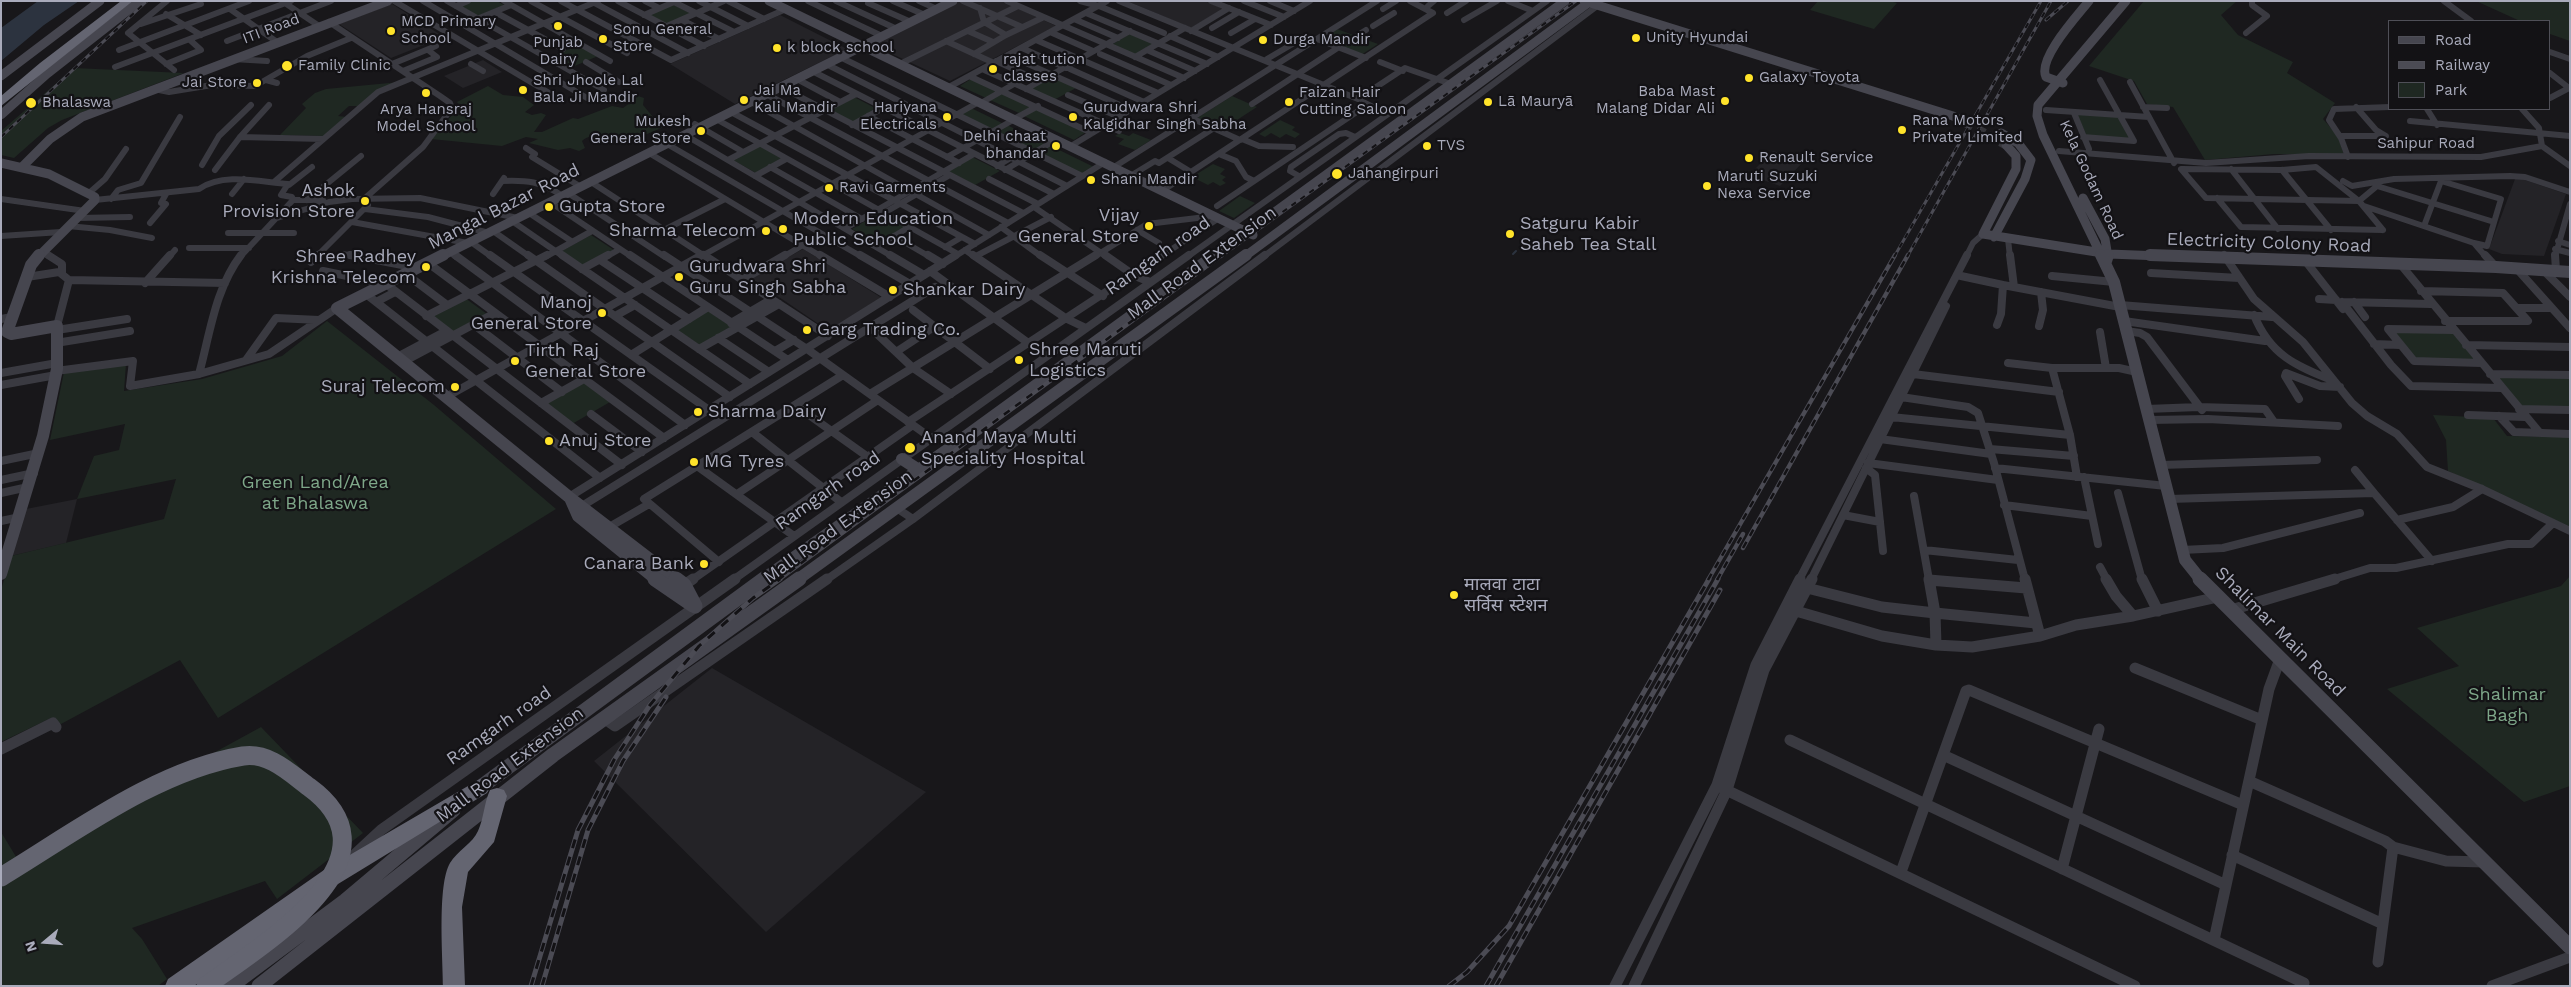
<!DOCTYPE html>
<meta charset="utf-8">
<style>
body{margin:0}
#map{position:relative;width:2571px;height:987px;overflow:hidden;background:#18171a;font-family:"Work Sans",sans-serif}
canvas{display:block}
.frame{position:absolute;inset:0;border:2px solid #a9abbb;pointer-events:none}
.legend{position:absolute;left:2388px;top:20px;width:162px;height:90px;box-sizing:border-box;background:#131215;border:1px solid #4f4f57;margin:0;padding:6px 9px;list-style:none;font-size:15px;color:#a9abbb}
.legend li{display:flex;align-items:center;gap:10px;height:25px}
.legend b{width:25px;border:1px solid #4f4f57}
.north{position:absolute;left:20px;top:917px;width:50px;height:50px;-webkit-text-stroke:4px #131215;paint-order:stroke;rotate:252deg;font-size:14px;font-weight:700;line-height:20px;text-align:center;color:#a9abbb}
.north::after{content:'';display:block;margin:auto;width:18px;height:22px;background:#a9abbb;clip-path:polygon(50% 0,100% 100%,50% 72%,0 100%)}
</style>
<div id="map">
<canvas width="2571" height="987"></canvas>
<div class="frame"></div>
<ul class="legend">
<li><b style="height:6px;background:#46464f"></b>Road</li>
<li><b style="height:6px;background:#4b4b54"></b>Railway</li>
<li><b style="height:14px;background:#1f2822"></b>Park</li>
</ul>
<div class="north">N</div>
</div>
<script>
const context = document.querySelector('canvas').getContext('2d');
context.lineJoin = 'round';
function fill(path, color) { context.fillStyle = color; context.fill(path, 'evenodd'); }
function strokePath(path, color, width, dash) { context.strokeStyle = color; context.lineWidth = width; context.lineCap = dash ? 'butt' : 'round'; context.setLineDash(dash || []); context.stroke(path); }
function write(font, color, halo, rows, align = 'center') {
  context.font = font + ' "Work Sans","Noto Sans Devanagari",sans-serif'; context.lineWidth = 4.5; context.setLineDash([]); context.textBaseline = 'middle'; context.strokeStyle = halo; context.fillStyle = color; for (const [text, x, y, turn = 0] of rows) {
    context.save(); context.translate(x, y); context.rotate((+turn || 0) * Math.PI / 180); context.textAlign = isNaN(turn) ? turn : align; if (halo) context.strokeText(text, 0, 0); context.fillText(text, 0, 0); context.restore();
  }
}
const built = new Path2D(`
 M960 1H1002L1056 26 950 81 873 45Z
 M1127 1H1205L1224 9 1191 28Z
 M392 4 444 37 391 58 339 24Z
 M780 15 847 49 735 104 670 64Z
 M483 60 502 72 463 88 444 76Z
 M1773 151 1804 161 1780 186 1749 175Z
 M2519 178 2566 194 2544 256 2502 254 2489 249 2515 179Z
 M803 249 882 298 829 331 751 278Z
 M77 499 66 543 11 556 26 509Z
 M712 668 926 792 766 932 594 761Z`);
const green = new Path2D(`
 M473 1H497L504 5 478 16 461 6Z
 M1818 1H1890L1897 3 1874 29 1810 10Z
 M2144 1H2237L2221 15 2238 35 2293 62 2287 73 2335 103 2323 119 2338 136 2344 155 2274 154 2205 160 2173 107 2147 104 2134 81 2089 66Z
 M2476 1H2570V41L2550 34V21H2520Z
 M672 4 692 14 667 25 648 15Z
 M1337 29 1378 44 1361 55 1321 39Z
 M1130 34 1155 44 1135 55 1111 45Z
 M578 45 598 56 570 68 550 57Z
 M74 68 184 73 62 120 48 128 14 158 1 155V131Z
 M1051 76 1076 88 1054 100 1029 89Z
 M971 79 997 91 986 98 960 86Z
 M400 82 360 106H349L338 116 347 117 324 136 280 135 306 108 302 104 315 93 326 89Z
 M488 86 503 95 523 97 534 105 525 112 532 115 541 113 546 115 534 132H542L573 118 578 119 612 106 623 108 630 103 624 95 629 93 644 98 643 105 653 117 664 116 673 123 633 140C620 135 593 131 582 141L585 148 579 151 570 148 558 150 529 143 538 139 526 137 502 146 431 139 460 106 457 102Z
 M1001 93 1031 107 1019 113 990 100Z
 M1232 96 1257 107 1223 129 1197 118Z
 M854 97 877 109 853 122 830 110Z
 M971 108 1004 124 993 131 959 114Z
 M1037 109 1086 132 1074 140 1024 116Z
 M2076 113 2119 116 2131 139 2087 136Z
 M1280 120 1295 127 1292 130 1300 134 1295 138 1286 134 1280 138 1271 133 1265 137 1259 134Z
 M1007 125 1046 144 1034 151 996 132Z
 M1120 133 1129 136 1133 133 1151 140 1135 150 1118 144 1124 139 1115 136Z
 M1049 145 1094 167 1082 175 1037 152Z
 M760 146 783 159 756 173 733 160Z
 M972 157 1000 171 975 185 948 171Z
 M1213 164 1225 169 1220 174 1226 177 1222 180 1226 183 1220 186 1213 182 1208 185 1192 177Z
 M1240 196 1255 203 1234 218 1219 211Z
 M879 213 905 227 878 244 852 229Z
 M591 235 614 250 583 267 560 252Z
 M465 298 487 314 452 333 430 316Z
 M707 310 732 327 701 346 675 329Z
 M327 321 434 405 556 509 218 718 180 660 61 724 51 718 1 742V590L11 556 164 519 176 479 77 499 94 456 119 450 125 424 50 440 64 372 126 364 124 391 202 379 282 356Z
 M2391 330 2452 332 2476 361 2414 360Z
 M2493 375 2570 377V408H2521Z
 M583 381 610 402 572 424 546 403Z
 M2433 415 2493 418 2507 436 2570 437V527L2448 471 2446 440Z
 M2570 576V786L2524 802 2387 689 2459 666 2417 628 2561 586Z
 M261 727 363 833 277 899 265 881 132 928 142 939 167 979 158 986H1V832L18 860Z`);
const water = new Path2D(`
 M38 1H79L44 25 1 61V28Z`);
const stream = new Path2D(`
 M568 170 576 176 571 179
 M1513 254 1516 251`);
const secondaryTunnel = new Path2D(`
 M1953 116 2006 145`);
const streetFar2 = new Path2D(`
 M167 1 128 33 174 70
 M282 1 319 26
 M394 1 556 97
 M423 1 587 98
 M447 1 604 90
 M504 1 610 61
 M531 1 627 53
 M561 1 671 60 786 9
 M591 1 688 53
 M618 1 704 46
 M645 1 659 8
 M672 1 734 32
 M699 1 748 26
 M728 1 764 19
 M808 1 882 36
 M836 1 897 29
 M893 1 925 15
 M919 1 937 9
 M963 1 1022 27
 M1007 1 1184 78
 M1080 1 1099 6 1164 33
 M1119 1 1358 99 1405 68 1451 84
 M1211 1 1271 25
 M1244 1 1284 17
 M1270 1 1294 11
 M1508 1 1533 11
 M2444 1 2471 21
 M868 3 911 22
 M456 6 468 1
 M1428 6 1434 1
 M980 8 984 22 1006 35
 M230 9 277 42
 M1383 9 1396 1
 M495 12 563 49
 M1086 13 1207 64
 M1447 13 1466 1
 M166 14 201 35
 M644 15 674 2
 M477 19 511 5
 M1074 19 1118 38
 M682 20 719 39
 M1464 20 1497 1
 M329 22 440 96 450 103 452 108 423 147 364 199
 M141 24 201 4
 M667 26 724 1
 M1373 26 1394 13
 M1212 28 1239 12
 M968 31 993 42
 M1191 31 1229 8
 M1050 32 1093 51
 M1231 33 1255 19
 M2246 33 2267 16 2252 5V1
 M1358 35 1366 30
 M1170 36 1218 57
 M1317 39 1366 58
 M1036 40 1158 93
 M227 41 331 1
 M946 41 994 63
 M1022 48 1066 68
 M119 50 249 1
 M1147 50 1195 71
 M2550 52 2570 59
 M974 54 1006 35 1044 17
 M1100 54 1171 85
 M1008 55 1131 110
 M840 57 1082 176
 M1135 57 1185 28
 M233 59 267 61
 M1267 59 1301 39
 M996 61 1031 77
 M586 62 619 82
 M1380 62 1403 71
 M166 64 201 50 190 40
 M392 64 436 46
 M471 64 483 71
 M826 64 1067 186
 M900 64 1018 6
 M115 67 291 1
 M982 69 1107 125
 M1070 69 1144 102
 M403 71 437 57 428 50
 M812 71 1054 194
 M2550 73 2569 88 2550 98
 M969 76 1092 133
 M797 79 840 102
 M266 80 277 83
 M2130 82 2174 163
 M781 87 1023 213
 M949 87 1107 1
 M154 89 169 92 212 85 255 86 307 56 351 38
 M1026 89 1130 31
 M766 94 1008 223
 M1068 95 1119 117
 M751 102 989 235
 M1363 102 1387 114
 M981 103 1028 76
 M1252 104 1339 47
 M2143 107 2167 108
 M2427 109 2437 125
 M2522 109 2539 128 2542 146 2570 166
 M2046 110 2149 117
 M731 112 975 244
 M2074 113 2089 149
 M868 116 959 163
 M1191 118 1240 140
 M716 119 958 254
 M1014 119 1038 106
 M2410 121 2570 136
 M695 124 743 152
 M852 125 883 108
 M1109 126 1119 131
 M685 135 893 257
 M2340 136H2386L2376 130 2356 107
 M240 137 323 139
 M2083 137 2134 141 2100 80
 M1242 139 1259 146 1293 147
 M667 144 862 257
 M1071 146 1310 1
 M526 148 535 154 532 157 581 187
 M2059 151 2206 163 2309 156 2481 157 2542 146
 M649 153 822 257
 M1219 154 1236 161 1246 177 1254 181
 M947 157 1015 119
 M2348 157 2341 138 2329 120 2334 109 2390 107
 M1168 158 1191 172
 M728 160 856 94
 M202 165 219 136 251 105
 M997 166 1026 149
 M770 167 862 219
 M1114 167 1377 1
 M2316 167 2359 201 2206 198 2181 169 2282 170Z
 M2231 169 2278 229
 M215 170 240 137 269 105
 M1005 170 1057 139
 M2282 170 2331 230
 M1132 175 1155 161 1159 163 1214 128
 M755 176 786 159
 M1299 176 1290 171 1291 167 1339 134 1346 133 1355 137
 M989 179 1038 204
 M502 181C526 180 542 181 562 196
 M2343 181 2352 186 2394 179 2510 176 2525 177 2570 192
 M274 182 378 92 598 1
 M591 182 706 257
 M289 185 312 167
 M1162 191 1433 13 1410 1
 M89 193 105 179 126 149
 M568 193 665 257
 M232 194 244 179
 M493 194 504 178
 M2217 198 2241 227 2383 230
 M1 199 85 211
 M111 199 118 190 141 183 180 117
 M95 200 199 189C224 172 260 182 288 184L281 195 292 197 293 200
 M307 200 361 156
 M2359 201 2377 186 2494 222
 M2359 201 2383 230
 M550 202 632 257
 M1217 206 1367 105
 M2364 206 2474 243 2486 257
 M1034 207 1107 257
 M365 209 428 217 489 233
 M529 213 571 241
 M884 213 950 175
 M77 218 130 217
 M277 218 329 202 352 199 420 198 518 218
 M512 221 564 257
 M352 222 468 243
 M150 223 166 204 161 203 166 194
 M68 226 110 230 152 238
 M2424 226 2441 181 2501 199 2487 246 2474 243
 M1001 227 1042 257
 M846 228 974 154
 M664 230 725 199
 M1137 230 1159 243
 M493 231 530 257
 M228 233H294
 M1 236 61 232
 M894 236 930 257
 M2008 239 2010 257
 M2558 241 2570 245
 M471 242 492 257
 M878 246 909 227
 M945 247 962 237
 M189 248H249
 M2555 249 2570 253
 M965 250 975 257
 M42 252 50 257
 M450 252 456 257
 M343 254 357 257
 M2224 255 2225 257
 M976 256 1051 217
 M169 257 175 250
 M240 257 293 200H323
 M316 257 368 205
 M545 257 592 231
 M606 257 620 249
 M700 257 979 102
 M783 257 803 245
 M954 257 1105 162
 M1094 257 1147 224 1214 216
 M1160 257 1219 218
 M1187 257 1547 1
 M1263 257 1597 6
 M1966 257 1973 243 1983 234
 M2555 257 2570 204`);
const streetFar1 = new Path2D(`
 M48 255 62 264V273
 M350 255 418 268
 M455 255 685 425
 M490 255 709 410
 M528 255 730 397
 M562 255 750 384
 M630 255 788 360
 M664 255 807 349 931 438
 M704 255 828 336
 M820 255 890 297
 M860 255 910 284
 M890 255 924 275
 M928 255 943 264
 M973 255 1067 319 1086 328
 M1040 255 1103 296
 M1105 255 1135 276 1150 282
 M2010 255 2014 287
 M2224 255 2254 299 2303 342 2352 403 2367 416 2397 434 2427 467 2482 489 2570 531
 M2485 255 2496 267
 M2555 255 2556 270
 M600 260 689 319
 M311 262 318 255
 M428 263 664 438
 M2307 263 2343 309
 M2401 265 2540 433
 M582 269 608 255
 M2517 269 2570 328
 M2543 270 2570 297
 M323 271 386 284 622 465
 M930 271 1046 356
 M2151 273 2239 278
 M406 274 447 305
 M1961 276 2003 285
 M2052 276 2114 282
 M27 277 59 272 69 280 225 283
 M742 280 785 255
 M145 283 170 255
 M2421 291 2503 293 2528 321H2445
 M366 294 600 478
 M2319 299 2336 300
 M376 302 395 292
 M2342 302 2391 365 2411 386 2502 388
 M2342 302 2431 304
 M2354 302 2365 317
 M2120 305 2272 317
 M2517 308H2551
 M913 310 990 369
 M2254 315C2270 355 2296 366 2334 381
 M426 316 547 255
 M615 316 635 305
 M1 319 12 317
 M2124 321 2265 341
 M731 323 772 299
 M473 324 562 392
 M1997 325 2001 314 2003 285 2120 307
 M57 326 69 280
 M2039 326 2043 310 2041 292
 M57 330 127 319
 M2453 330 2388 329 2414 361 2481 363
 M2126 331 2140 333 2147 337 2202 410
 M875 332 913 368 951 394
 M2100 332 2106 368
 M718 338 769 372
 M56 343 130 331
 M2374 344 2400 345
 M2466 345 2570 347
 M699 349 779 304
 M775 351 794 340
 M896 352 934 327
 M631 355 708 307
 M397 357 446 331
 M246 360 276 318 319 320
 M403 362 495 313
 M2008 363 2052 368H2119L2137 372
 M2052 368 2070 435 2077 477
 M56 371 133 361 130 386 199 374 269 354 337 308
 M1 373 57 363
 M199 374C210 334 215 289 241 255
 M1913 374 2059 392
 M2490 374 2570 375
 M1 385 56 375
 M870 394 1096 255
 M446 397 702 255
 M1901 397 1968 407 1978 413 1994 463 2025 580
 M2299 399 2285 376 2286 373 2320 386 2340 387
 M541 403 584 379
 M795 405 868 457
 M2146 409 2199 407 2265 409 2274 422
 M2519 409 2570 410
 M591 414 642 452
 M2468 415 2525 417
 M2499 416 2514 432 2570 434
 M1891 417 2070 435
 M2149 420 2208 419 2338 426
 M908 422 1162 255
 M752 432 841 502
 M1880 439 1991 454
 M1990 449 2074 456
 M1 461 39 453
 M1868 463 1998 480
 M2161 465 2317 460
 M697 466 794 536
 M1866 468 1875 475 1883 551
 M1995 468 2166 486
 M2355 470 2374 493
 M2084 477 2098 544
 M1 480 34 473
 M1 493 28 487
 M2118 493 2142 580
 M737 494 878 400
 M1914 496 1929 580
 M569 497 956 255
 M2169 499 2374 493 2432 561
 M2004 505 2092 516
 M582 506 935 287
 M898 509 913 519
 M1843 515 1880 522
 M2397 520 2453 507 2482 489
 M1 521 20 517
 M604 530 649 504
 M1924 550 2018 560
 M2182 550 2223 548 2360 513
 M719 562 644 499 843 375
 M2100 567 2107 580
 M692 580 913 425
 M733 580 1189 255
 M826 580 913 519 1265 255
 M1799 580 1967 255
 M1811 580 1946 306
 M2331 580 2370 568H2396L2508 544H2531L2553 523`);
const street = new Path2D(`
 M1929 579 1935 613 2036 623
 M2025 579 2040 636
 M2106 579 2116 596 2133 616
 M2142 579 2158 611
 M1929 580 2026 588
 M684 585 693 579
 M1807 588 1882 607 1935 613 1936 645
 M2231 610 2335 579
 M1796 611 1882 636 1936 645 1972 647 2040 636 2076 625 2133 616 2218 597
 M2135 668 2262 720
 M605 719 615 726 827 579
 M1790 740 2304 983
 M1 749 53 723 56 727
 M1943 755 2226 885
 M2249 781 2385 841 2393 847 2378 962
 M1722 788 2135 986
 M2393 847 2446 861 2484 862
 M2232 855 2383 924
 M353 856 381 830 735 579
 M2062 869 2099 729
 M1901 872 1966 691 1969 690 2243 805
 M2214 940 2269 689 2280 659
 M1615 986 1717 785 1756 665 1800 579
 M1634 986 1727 790 1764 670 1812 579
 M2492 986 2570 957`);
const secondaryFar2 = new Path2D(`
 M769 1 1253 235
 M1584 1 1953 116
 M1 76 100 1
 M2063 83 2046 77C2037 59 2078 15 2089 1
 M1 115 47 74 140 1
 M2006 145 2016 156V169L1983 234 2109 254 2187 257
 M1 163 49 174 95 197V200L38 257
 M23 166 50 139 82 117 388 1
 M2083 198 2105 239 2108 257
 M1994 237 2025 179 2031 160 2018 143 2001 133
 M440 257 953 1
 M1213 257 1565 1
 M1244 257 1591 1
 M2102 257 2043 135 2037 116 2038 105 2126 1`);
const secondaryFar1 = new Path2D(`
 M443 255 337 308 569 497 677 580
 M2101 255 2114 282 2185 560 2201 580
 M2150 255 2496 267 2570 272
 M2106 261 2108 255
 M902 459 919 470
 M570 498 578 516 657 580
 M1 574 43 436 57 369V326L11 334 7 332 31 265 39 255
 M762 580 947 450 1215 255
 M797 580 1246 255`);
const secondary = new Path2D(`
 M655 579 693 605
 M676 579 684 585 695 606
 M2200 579 2570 947
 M474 792 764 579
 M231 986 345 901 453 810
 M259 986 553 755 799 579`);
const highway = new Path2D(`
 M121 1H133L1 106V96L40 63Z
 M480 779 487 781 490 787 487 793 338 884 194 986H165L168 979 324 870Z
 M497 788 504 790 507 796 494 842 468 872 462 907 465 986H443C443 958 437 885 450 863 457 851 473 843 478 831 484 818 484 803 490 790Z`);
const railFar2 = new Path2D(`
 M2046 20 2068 1
 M1 137 147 1
 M1220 257 1576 1
 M1894 257 2041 1
 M1907 257 2051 1`);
const railFar1 = new Path2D(`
 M1743 548 1908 255
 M778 580 1222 255
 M1708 580 1895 255
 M1717 580 1743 534`);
const rail = new Path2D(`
 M531 986 578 830 614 760 650 705 699 646 753 598 780 579
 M542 986 588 830 623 761 666 697
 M1449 986 1467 972 1509 926 1709 579
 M1486 986 1718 579
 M1496 986 1720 590`);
const highwayBridge = new Path2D(`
 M1 877C74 833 157 770 243 756 269 752 290 773 309 787 408 859 260 946 206 986`);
const markers = [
 [558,26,5,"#ffe32a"],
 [391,31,5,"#ffe32a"],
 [1636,38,5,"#ffe32a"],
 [603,39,5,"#ffe32a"],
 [1263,40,5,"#ffe32a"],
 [777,48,5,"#ffe32a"],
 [287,66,6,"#ffe32a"],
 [993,69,5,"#ffe32a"],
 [1749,78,5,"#ffe32a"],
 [257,83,5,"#ffe32a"],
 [523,90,5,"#ffe32a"],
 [426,93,5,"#ffe32a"],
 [744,100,5,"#ffe32a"],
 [1725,101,5,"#ffe32a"],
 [1289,102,5,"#ffe32a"],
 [1488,102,5,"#ffe32a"],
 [31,103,6,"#ffe32a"],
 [947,117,5,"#ffe32a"],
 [1073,117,5,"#ffe32a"],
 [1902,130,5,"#ffe32a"],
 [701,131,5,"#ffe32a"],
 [1056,146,5,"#ffe32a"],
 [1427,146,5,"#ffe32a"],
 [1749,158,5,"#ffe32a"],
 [1337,174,6,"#ffe32a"],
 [1091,180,5,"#ffe32a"],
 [1707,186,5,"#ffe32a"],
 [829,188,5,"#ffe32a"],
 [365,201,5,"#ffe32a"],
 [549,207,5,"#ffe32a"],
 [1149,226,5,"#ffe32a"],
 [783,229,5,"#ffe32a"],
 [766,231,5,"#ffe32a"],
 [1510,234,5,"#ffe32a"],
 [426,267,5,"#ffe32a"],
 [679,277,5,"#ffe32a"],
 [893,290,5,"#ffe32a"],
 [602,313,5,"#ffe32a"],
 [807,330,5,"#ffe32a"],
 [1019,360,5,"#ffe32a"],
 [515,361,5,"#ffe32a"],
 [455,387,5,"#ffe32a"],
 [698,412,5,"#ffe32a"],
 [549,441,5,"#ffe32a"],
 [910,448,6,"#ffe32a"],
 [694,462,5,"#ffe32a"],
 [704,564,5,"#ffe32a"],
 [1454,595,5,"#ffe32a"]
];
const farPoinames = [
 ["MCD Primary",401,22],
 ["School",401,39],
 ["Sonu General",613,30],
 ["Store",613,47],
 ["Unity Hyundai",1646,38],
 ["Durga Mandir",1273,40],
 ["Punjab",558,43,"center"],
 ["Dairy",558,60,"center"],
 ["k block school",787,48],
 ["rajat tution",1003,60],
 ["classes",1003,77],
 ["Family Clinic",298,66],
 ["Galaxy Toyota",1759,78],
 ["Shri Jhoole Lal",533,81],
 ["Bala Ji Mandir",533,98],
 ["Jai Store",247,83,"right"],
 ["Jai Ma",754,91],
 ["Kali Mandir",754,108],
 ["Baba Mast",1715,92,"right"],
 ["Malang Didar Ali",1715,109,"right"],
 ["Faizan Hair",1299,93],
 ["Cutting Saloon",1299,110],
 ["Lā Mauryā",1498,102],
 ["Bhalaswa",42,103],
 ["Hariyana",937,108,"right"],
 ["Electricals",937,125,"right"],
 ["Gurudwara Shri",1083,108],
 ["Kalgidhar Singh Sabha",1083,125],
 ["Arya Hansraj",426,110,"center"],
 ["Model School",426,127,"center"],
 ["Rana Motors",1912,121],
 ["Private Limited",1912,138],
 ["Mukesh",691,122,"right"],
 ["General Store",691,139,"right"],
 ["Delhi chaat",1046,137,"right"],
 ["bhandar",1046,154,"right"],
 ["TVS",1437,146],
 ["Renault Service",1759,158],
 ["Jahangirpuri",1348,174],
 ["Maruti Suzuki",1717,177],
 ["Nexa Service",1717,194],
 ["Shani Mandir",1101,180],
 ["Ravi Garments",839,188]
];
const farStreetnames = [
 ["ITI Road",271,29,-21],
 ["Sahipur Road",2426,144],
 ["Kela Godam Road",2091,180,65]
];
const poiNames = [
 ["Ashok",355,191,"right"],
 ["Provision Store",355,212,"right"],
 ["Gupta Store",559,207],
 ["Vijay",1139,216,"right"],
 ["General Store",1139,237,"right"],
 ["Modern Education",793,219],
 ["Public School",793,240],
 ["Satguru Kabir",1520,224],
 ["Saheb Tea Stall",1520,245],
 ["Sharma Telecom",756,231,"right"],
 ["Shree Radhey",416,257,"right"],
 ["Krishna Telecom",416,278,"right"],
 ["Gurudwara Shri",689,267],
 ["Guru Singh Sabha",689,288],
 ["Shankar Dairy",903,290],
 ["Manoj",592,303,"right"],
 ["General Store",592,324,"right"],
 ["Garg Trading Co.",817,330],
 ["Shree Maruti",1029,350],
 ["Logistics",1029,371],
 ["Tirth Raj",525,351],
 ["General Store",525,372],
 ["Suraj Telecom",445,387,"right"],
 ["Sharma Dairy",708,412],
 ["Anand Maya Multi",921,438],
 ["Speciality Hospital",921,459],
 ["Anuj Store",559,441],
 ["MG Tyres",704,462],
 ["Canara Bank",694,564,"right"],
 ["मालवा टाटा",1464,585],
 ["सर्विस स्टेशन",1464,606]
];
const streetNames = [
 ["Mangal Bazar Road",504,207,-27],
 ["Electricity Colony Road",2269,243,2],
 ["Ramgarh road",1158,256,-35],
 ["Mall Road Extension",1202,263,-36],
 ["Ramgarh road",828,491,-35],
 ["Mall Road Extension",838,527,-36],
 ["Shalimar Main Road",2280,632,45],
 ["Ramgarh road",499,726,-35],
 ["Mall Road Extension",510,765,-37]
];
const parkNames = [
 ["Green Land/Area",315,483],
 ["at Bhalaswa",315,504],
 ["Shalimar",2507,695],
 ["Bagh",2507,716]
];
fill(built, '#242327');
fill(green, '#1f2822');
fill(water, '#2c333f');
strokePath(stream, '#2c333f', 2);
strokePath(secondaryTunnel, '#35353a', 9, [9, 4.5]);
strokePath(streetFar2, '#3a3a41', 6);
strokePath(streetFar1, '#3a3a41', 8);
strokePath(street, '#3a3a41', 11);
strokePath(secondaryFar2, '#46464f', 9);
strokePath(secondaryFar1, '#46464f', 12);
strokePath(secondary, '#46464f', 15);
fill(highway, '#646571');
strokePath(railFar2, '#4b4b54', 3);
strokePath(railFar1, '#4b4b54', 4.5);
strokePath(rail, '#4b4b54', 5);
strokePath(railFar2, '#131215', 2, [5.5]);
strokePath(railFar1, '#131215', 2.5, [7]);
strokePath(rail, '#131215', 3, [9]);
strokePath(highwayBridge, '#646571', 19);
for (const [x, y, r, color] of markers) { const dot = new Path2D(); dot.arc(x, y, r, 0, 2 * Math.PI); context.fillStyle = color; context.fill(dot); strokePath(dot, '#131215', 2); }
write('15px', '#a9abbb', '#131215', farPoinames, 'left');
write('15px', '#a9abbb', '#131215', farStreetnames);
write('18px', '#a9abbb', '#131215', poiNames, 'left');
write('18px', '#a9abbb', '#131215', streetNames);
write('18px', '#7ea789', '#131215', parkNames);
</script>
